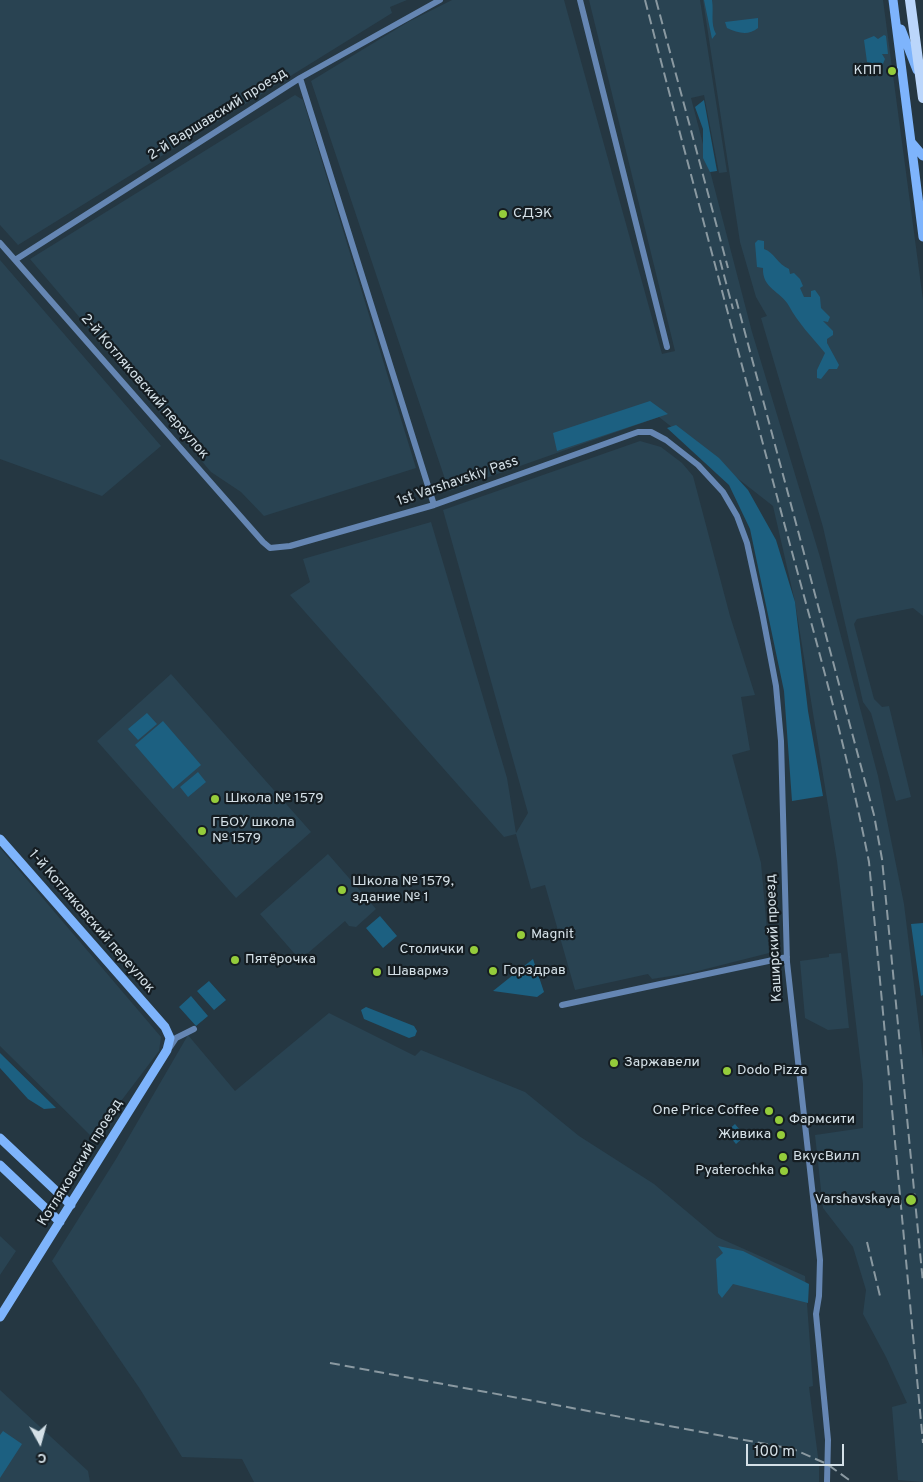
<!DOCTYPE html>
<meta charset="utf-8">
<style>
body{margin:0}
#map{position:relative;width:923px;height:1482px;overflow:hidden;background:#253742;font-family:Overpass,sans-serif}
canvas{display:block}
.north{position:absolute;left:15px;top:1417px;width:50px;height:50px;-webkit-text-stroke:4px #151d22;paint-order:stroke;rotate:173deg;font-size:14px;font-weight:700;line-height:20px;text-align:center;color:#d4e0e7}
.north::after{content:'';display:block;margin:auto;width:18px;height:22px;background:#d4e0e7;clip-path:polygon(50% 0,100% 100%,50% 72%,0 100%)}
.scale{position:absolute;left:746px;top:1444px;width:98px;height:22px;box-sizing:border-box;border:2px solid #d4e0e7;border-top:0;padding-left:6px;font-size:15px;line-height:18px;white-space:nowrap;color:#d4e0e7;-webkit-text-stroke:4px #151d22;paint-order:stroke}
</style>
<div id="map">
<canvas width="923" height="1482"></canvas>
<div class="north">С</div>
<div class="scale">100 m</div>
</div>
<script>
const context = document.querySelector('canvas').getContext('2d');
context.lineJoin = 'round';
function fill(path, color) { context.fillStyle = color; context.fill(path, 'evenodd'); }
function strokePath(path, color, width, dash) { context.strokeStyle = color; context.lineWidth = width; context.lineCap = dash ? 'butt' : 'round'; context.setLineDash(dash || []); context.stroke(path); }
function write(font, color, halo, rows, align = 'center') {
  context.font = font + ' Overpass,sans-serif'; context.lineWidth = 4.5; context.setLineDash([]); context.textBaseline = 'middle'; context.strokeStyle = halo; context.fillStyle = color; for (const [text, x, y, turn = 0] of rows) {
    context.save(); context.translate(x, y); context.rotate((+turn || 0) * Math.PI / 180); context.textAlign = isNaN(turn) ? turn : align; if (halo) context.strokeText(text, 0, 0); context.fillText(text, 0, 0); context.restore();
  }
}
const built = new Path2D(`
 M0 0H407L390 7 392 13 18 245 0 225Z
 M452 0H564L662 354 675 351 589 0H700L727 172 719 173 704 95 691 98 752 332 820 557 878 776 904 904 923 1058V1482L898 1480 892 1407 907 1403 886 1357 863 1314 866 1290 853 1247 823 1208 815 1135 863 1128V1084L837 861 795 602 773 506 659 417 449 491 311 81 408 22Z
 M703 0H883L923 300V616L913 608 857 619 854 624 874 699 882 707 889 706 911 797 896 801 871 713 863 702 823 527 761 318 767 316 756 297 740 242Z
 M295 95 303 100 416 468 264 516 241 492 211 472 30 259Z
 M0 260 161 446 102 496 0 459Z
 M640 441 661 447 682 463 693 476 730 616 755 695 741 697 750 750 732 755 761 863 769 953 690 973 652 979 648 974 575 990 545 885 531 889 516 834 504 837 290 595 310 582 303 559 431 522 507 778 516 833 528 813 443 510Z
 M171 674 311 832 236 898 97 741Z
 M0 848 161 1037 159 1051 93 1138 0 1046Z
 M328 854 376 909 356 927 349 926 345 921 300 960 260 914Z
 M841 953 849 1028 828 1030 805 1018 800 961 829 957V954Z
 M329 1013 415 1056 421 1050 525 1092 579 1136 654 1184 717 1237 805 1276 813 1386 809 1387 819 1465V1482H254L242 1459 182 1457 140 1389 52 1261 116 1159 188 1035 235 1091Z
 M0 1236 16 1251 0 1275Z
 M0 1390 88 1471 90 1482H0Z`);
const green = new Path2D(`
 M704 0H712C714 13 710 23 716 34L712 39Z
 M758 18V28C748 36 738 33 727 28L725 22Z
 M884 35 886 36 888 54H882L885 59 882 66 867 62 864 40 874 36 878 39Z
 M704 100 717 171 710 172 703 158V129L695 107Z
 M758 240 764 241V249C774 252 777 264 789 269L790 274 794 273 800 279 803 286 800 288 804 297H811V291L815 290 820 297 821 308 830 317 828 322 823 321 833 331V335L827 339V343L839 365 837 369H829L821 379 817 378V370L825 353C812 337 798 323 789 306 781 291 762 289 763 268L757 267 755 243Z
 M650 401 668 414 557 451 553 433Z
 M676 425 719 458 748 490 776 540 795 602 808 711 823 796 792 801 784 691 750 529 729 485 667 428Z
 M147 713 157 724 138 740 128 729Z
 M163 721 201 765 173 789 135 745Z
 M198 772 206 782 188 797 180 787Z
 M380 916 397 936 383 948 366 928Z
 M923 923V995L921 996 911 924Z
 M533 959 544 992 537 997 493 991Z
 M209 981 226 1000 214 1010 197 991Z
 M191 996 208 1016 196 1026 179 1007Z
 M366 1007 414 1026 417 1031 415 1036 409 1038 364 1019 361 1010Z
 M0 1053 56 1108 44 1109 28 1099 0 1068Z
 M735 1124 745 1136 736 1144 726 1132Z
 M718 1246 743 1251 809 1284 808 1303 733 1284 722 1298 718 1293 716 1259 723 1253Z
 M3 1431 22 1444 0 1478V1435Z`);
const street = new Path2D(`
 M580 0 667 347
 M300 78 434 505
 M0 243 263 542 270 548 290 546 434 505 638 432H651L666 440 698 465 723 492 737 516 747 543 762 612 776 686 781 741 787 962 820 1260 819 1296 816 1314 828 1440 827 1482
 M15 260 300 78 440 0
 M562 1005 787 957
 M170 1047 176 1038 194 1029`);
const secondary = new Path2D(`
 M893 0 923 237
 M901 29 917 70
 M911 142 923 156
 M0 839 165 1027 170 1038 167 1050 0 1317
 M0 1138 71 1205
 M0 1165 60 1222`);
const primary = new Path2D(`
 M910 0 923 98`);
const rail = new Path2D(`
 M645 0C690 173 737 346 783 519 814 633 846 746 869 862L923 1443
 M656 0 728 268
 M720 260 733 309
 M736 299 874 815 882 859 923 1283
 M867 1242 880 1296
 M330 1363 793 1449 827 1464 852 1482`);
const markers = [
 [892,71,5,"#95cc3b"],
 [503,214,5,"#95cc3b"],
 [215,799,5,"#95cc3b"],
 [202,831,5,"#95cc3b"],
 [342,890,5,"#95cc3b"],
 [521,935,5,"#95cc3b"],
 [474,950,5,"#95cc3b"],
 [235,960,5,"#95cc3b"],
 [493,971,5,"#95cc3b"],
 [377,972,5,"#95cc3b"],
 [614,1063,5,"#95cc3b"],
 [727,1071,5,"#95cc3b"],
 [769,1111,5,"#95cc3b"],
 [779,1120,5,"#95cc3b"],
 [781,1135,5,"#95cc3b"],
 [783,1157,5,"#95cc3b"],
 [784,1171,5,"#95cc3b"],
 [911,1200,6,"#95cc3b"]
];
const poiNames = [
 ["КПП",882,71,"right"],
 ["СДЭК",513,214],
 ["Школа № 1579",225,799],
 ["ГБОУ школа",212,823],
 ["№ 1579",212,839],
 ["Школа № 1579,",352,882],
 ["здание № 1",352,898],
 ["Magnit",531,935],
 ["Столички",464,950,"right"],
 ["Пятёрочка",245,960],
 ["Горздрав",503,971],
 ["Шавармэ",387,972],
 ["Заржавели",624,1063],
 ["Dodo Pizza",737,1071],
 ["One Price Coffee",759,1111,"right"],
 ["Фармсити",789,1120],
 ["Живика",771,1135,"right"],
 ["ВкусВилл",793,1157],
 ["Pyaterochka",774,1171,"right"],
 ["Varshavskaya",900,1200,"right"]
];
const streetNames = [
 ["2-й Варшавский проезд",218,115,-32],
 ["2-й Котляковский переулок",144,387,49],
 ["1st Varshavskiy Pass",458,482,-19],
 ["1-й Котляковский переулок",91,922,49],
 ["Каширский проезд",775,938,-93],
 ["Котляковский проезд",81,1163,-58]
];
fill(built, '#294352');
fill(green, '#1c6081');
strokePath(street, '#6586b3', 6);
strokePath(secondary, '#7eb4fc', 9);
strokePath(primary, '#bbd6fb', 10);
strokePath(rail, '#8a99a1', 2, [10, 5]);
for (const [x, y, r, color] of markers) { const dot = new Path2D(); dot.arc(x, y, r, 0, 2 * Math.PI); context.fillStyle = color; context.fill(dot); strokePath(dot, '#151d22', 2); }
write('14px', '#d4e0e7', '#151d22', poiNames, 'left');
write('14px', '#d4e0e7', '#151d22', streetNames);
</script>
